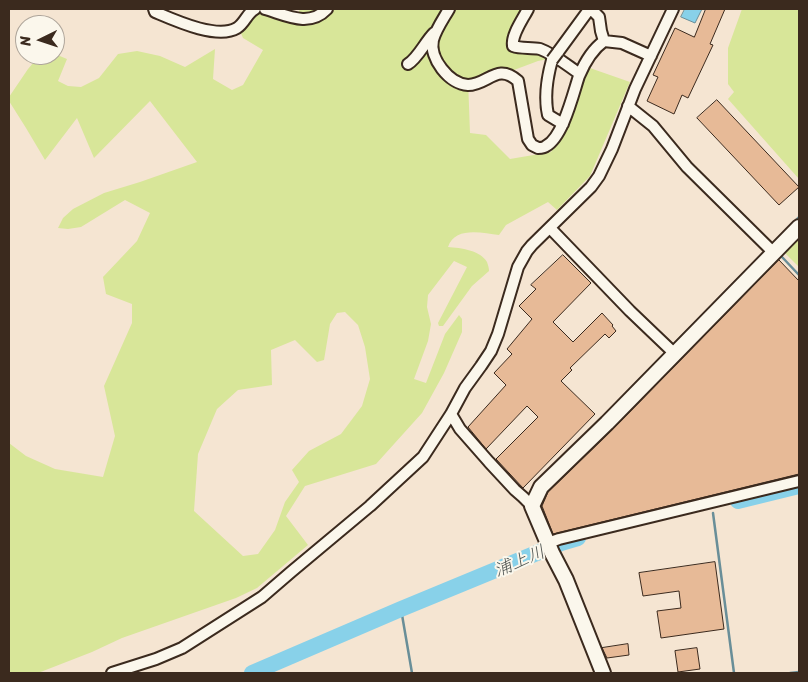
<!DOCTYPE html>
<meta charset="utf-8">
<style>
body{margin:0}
#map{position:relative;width:808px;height:682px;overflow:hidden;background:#f5e5d2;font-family:Sriracha,sans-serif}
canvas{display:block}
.frame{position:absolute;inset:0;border:10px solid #3b2a1e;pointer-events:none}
.north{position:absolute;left:15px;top:15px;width:50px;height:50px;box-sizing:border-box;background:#fbf7ec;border:1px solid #aea59a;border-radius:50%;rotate:266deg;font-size:14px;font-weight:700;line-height:20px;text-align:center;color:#3b2a1e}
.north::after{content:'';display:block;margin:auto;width:18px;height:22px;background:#3b2a1e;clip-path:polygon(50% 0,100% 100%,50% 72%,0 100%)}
</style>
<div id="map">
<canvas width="808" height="682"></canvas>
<div class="frame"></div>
<div class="north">N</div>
</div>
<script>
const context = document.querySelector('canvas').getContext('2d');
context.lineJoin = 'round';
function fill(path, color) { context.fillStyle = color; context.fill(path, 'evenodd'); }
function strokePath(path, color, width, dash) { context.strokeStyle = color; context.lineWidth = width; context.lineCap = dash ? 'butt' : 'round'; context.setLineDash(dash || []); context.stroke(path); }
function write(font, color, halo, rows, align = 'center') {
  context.font = font + ' Sriracha,"Klee One",sans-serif'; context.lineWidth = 4; context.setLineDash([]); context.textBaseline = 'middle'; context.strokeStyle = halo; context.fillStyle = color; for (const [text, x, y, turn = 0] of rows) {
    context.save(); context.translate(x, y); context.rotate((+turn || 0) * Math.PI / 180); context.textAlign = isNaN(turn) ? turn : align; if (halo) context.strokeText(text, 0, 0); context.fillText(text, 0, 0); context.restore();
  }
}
const green = new Path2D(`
 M300 9H444L432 43 442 66 436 43 442 29 455 9H524L509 46 544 54 548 59 538 61 514 70 501 71 468 79 470 133 486 135 510 159 551 152 568 124 587 67 630 82 590 176 557 210 548 202 506 225 499 235C482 233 455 226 448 247 461 248 480 250 487 262 488 265 489 268 489 271L472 286 443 326H439L438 323 467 267 454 261 428 295 427 307 431 324 428 341 414 379 426 383 445 334 459 315 462 319V332L444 373 422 413 376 464 305 486 286 516 308 545 257 588 236 598 122 638 92 652 38 673H9V443L26 456 55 469 103 477 115 436 104 386 132 323V304L106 294 103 277 137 241 150 213 125 200 81 227 68 229 58 228 63 218 73 209 104 193 140 182 197 162 150 101 94 158 77 118 45 160 26 128 9 101V97L28 69 40 55 55 54 67 59 58 81 68 86 81 87 99 78 118 54 137 51 160 56 185 67 215 49 213 79 232 90 243 85 263 50 243 38 240 31 258 11H262L294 21ZM345 312 358 325 365 347 370 379 362 406 341 434 309 451 292 470 299 482 285 502 275 530 258 554 243 556 194 511 198 454 217 409 238 390 272 385 271 350 295 340 317 362 324 360 330 324 337 313Z
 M742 9H799V179L728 99 734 92 728 84V48Z
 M799 237V267L784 252Z`);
const water = new Path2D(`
 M685 9H702L695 23 681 17Z`);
const stream = new Path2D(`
 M770 247 799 217
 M782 257 799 275
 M672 346 766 250
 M606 414 668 350
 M713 513 734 673
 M401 609 412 673
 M790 673 799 672`);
const river = new Path2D(`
 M738 501 799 486
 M252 673 401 609 561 543 578 538`);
const building = new Path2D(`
 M706 9H725L710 44 713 45 688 98 682 95 674 114 647 101 658 77 653 75 675 28 694 37Z
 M717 100 799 187 779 205 697 118Z
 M563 255 591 283 553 322 573 342 602 313 613 325 612 326 616 331 609 338 605 334 570 368 572 370 561 381 595 414 523 488 496 459 538 417 527 406 486 449 468 427 506 385 494 373 512 354 507 349 532 319 519 306 536 289 531 285Z
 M779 260 799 281V474L553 534 542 506 548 492 613 429Z
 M715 562 724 629 661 638 657 611 681 608 679 591 643 596 639 573Z
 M628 644 629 655 607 658 602 648Z
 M697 648 700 669 678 672 675 651Z`);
const street = new Path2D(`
 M154 9 155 12C174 20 217 40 237 28 245 23 247 13 255 9
 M265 9C286 15 309 28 327 9
 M449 9C444 18 436 29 433 40 429 58 449 84 468 85 488 85 497 62 518 81L528 139 532 145 538 148C541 148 544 148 546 146 563 137 573 94 579 76 584 64 593 49 604 41L622 43 651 56
 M528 9C523 19 511 35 513 46 521 49 531 47 540 49 554 54 568 66 580 74
 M558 52 588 11H593L599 17 601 31 604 41
 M552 60C547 78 544 97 548 115L563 124
 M408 64C418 58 425 42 434 33
 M628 106 653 126 687 167 774 253
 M550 228 630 311 675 354
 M451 414 460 429 489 462 515 490 523 497 532 506
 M548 543 559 539 799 481
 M112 673 156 659 182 648 262 597 291 572 370 506 423 457 451 414 465 388 481 366 491 351 498 334 518 267 527 251 532 245 591 187 599 176 612 149 635 89 673 9`);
const secondary = new Path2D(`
 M603 673 566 580 552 553 532 506 541 487 607 423 799 227`);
const streetBridge = new Path2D(`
 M552 60 558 52`);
const waterNames = [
 ["浦上川",520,562,-23]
];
fill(green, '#d8e699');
fill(water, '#88d1e9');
strokePath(water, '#698e98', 1);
strokePath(stream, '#698e98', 2.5);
strokePath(river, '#88d1e9', 16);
fill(building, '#e7ba97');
strokePath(building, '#3b2a1e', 1);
strokePath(street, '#3b2a1e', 14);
strokePath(secondary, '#3b2a1e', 18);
strokePath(street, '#fbf7ec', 10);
strokePath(secondary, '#fbf7ec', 14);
strokePath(streetBridge, '#3b2a1e', 14, []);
strokePath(streetBridge, '#fbf7ec', 10);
write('italic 18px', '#4e5451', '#fbf7ec', waterNames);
</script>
